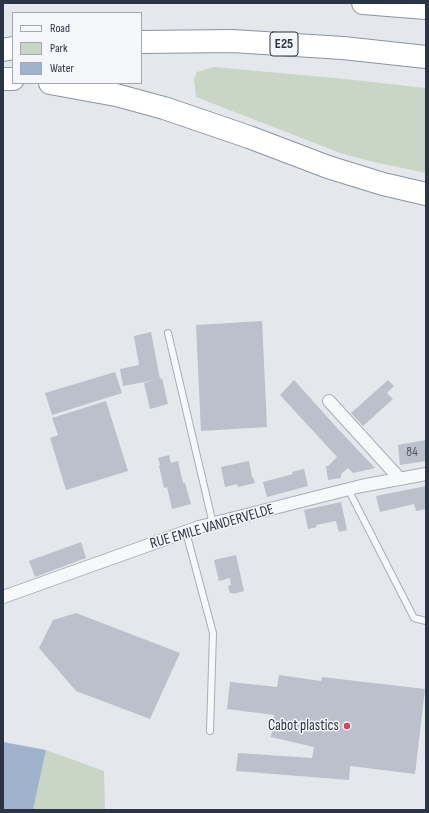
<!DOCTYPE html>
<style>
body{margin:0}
#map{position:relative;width:429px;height:813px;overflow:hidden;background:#e4e7ec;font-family:"Sofia Sans Condensed",sans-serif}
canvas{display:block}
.frame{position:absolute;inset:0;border:4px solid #2b3445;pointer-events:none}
.legend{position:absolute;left:12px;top:12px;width:130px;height:72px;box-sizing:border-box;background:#f4f6f9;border:1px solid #a4a8b1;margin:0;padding:5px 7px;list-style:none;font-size:12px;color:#2b3445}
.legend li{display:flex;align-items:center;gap:8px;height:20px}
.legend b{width:20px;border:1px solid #a4a8b1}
</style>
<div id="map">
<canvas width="429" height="813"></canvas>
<div class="frame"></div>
<ul class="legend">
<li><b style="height:5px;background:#f7f8fa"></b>Road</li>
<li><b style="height:11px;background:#c9d6c5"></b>Park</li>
<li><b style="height:11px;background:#9fb4cc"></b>Water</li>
</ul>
</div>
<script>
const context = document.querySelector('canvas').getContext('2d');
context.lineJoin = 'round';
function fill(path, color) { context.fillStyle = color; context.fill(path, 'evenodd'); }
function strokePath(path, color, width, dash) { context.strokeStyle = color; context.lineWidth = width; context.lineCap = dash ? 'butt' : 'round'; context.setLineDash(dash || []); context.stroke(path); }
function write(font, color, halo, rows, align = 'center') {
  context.font = font + ' "Sofia Sans Condensed",sans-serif'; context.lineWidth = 3; context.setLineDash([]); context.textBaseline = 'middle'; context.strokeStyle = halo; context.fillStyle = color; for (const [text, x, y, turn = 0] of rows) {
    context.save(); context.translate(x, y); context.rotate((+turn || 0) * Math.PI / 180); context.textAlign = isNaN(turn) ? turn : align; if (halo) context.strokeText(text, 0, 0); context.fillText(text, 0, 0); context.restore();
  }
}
const green = new Path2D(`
 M214 67 345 79 426 88V173L374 162 343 154 196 97 194 79 197 72Z
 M46 750 104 771 105 810H33Z`);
const water = new Path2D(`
 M3 742 46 750 33 810H3Z`);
const building = new Path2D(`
 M262 321 267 427 201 431 196 325Z
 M151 332 160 379 162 378 168 404 150 409 144 383 155 380 123 386 120 369 139 365 134 336Z
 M115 372 122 393 52 415 45 393Z
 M294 380 338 429 375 468 353 473 348 468 341 474V478L328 480 326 466H328L337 457 280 395Z
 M388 380 394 386 387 393 393 399 363 426 351 413Z
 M106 401 128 471 66 490 50 438 58 435 52 418Z
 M426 440V461L400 465 398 445Z
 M169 455 171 463 178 461 183 483H185L191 504 172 509 167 487 164 488 159 466 160 465 158 458Z
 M249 461 252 477H253L255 483 238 487 237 484 225 487 221 467Z
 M304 469 308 486 267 497 263 482 293 474 292 472Z
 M426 486V509L416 511 414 504 380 512 376 496Z
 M341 502 347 530 339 532 336 521 316 525 317 527 308 529 304 510Z
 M81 542 86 558 35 577 29 561Z
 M236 555 244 591 233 594V593H230L228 586 231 585 230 578 219 581 214 560Z
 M76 613 180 653 150 719 76 691 39 648 53 620Z
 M279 675 321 681 322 677 425 689 415 774 350 766 349 780 236 771 238 753 312 758 314 747 271 737 274 715 227 709 230 682 277 687Z`);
const lane = new Path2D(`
 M168 333 213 524
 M348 489 414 618 426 621
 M186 532 213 633 210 731`);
const street = new Path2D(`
 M329 401 400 479
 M3 597 199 527 361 486 426 474`);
const highway = new Path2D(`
 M363 3 426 8
 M141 42 232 41 343 48 426 57
 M3 50 13 48
 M3 79H13
 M50 83 116 95 164 108 249 137 328 167 383 184 426 194`);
const markers = [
 [347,726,4,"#d1495b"]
];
const numberNames = [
 ["84",412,453]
];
const shields = [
 [284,44,28]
];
const shieldNames = [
 ["E25",284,44]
];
const streetNames = [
 ["RUE EMILE VANDERVELDE",212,527,-16]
];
const poiNames = [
 ["Cabot plastics",339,726]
];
fill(green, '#c9d6c5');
fill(water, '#9fb4cc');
fill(building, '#bbc0ca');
strokePath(lane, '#a9aeb7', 8);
strokePath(street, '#a9aeb7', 14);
strokePath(highway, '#8b94a3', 24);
strokePath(lane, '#f7f8fa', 6);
strokePath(street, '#f7f8fa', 12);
strokePath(highway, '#fff', 22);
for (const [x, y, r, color] of markers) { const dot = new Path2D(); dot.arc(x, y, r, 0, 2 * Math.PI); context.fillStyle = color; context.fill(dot); strokePath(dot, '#f4f6f9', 1.5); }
write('13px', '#4f5766', null, numberNames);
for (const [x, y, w] of shields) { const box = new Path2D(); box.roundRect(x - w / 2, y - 12, w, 24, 3); context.fillStyle = '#f4f6f9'; context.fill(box); strokePath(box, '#2b3445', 1); }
write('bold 14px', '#2b3445', null, shieldNames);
write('15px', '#2b3445', '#f4f6f9', streetNames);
write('15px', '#2b3445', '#f4f6f9', poiNames, 'right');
</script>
